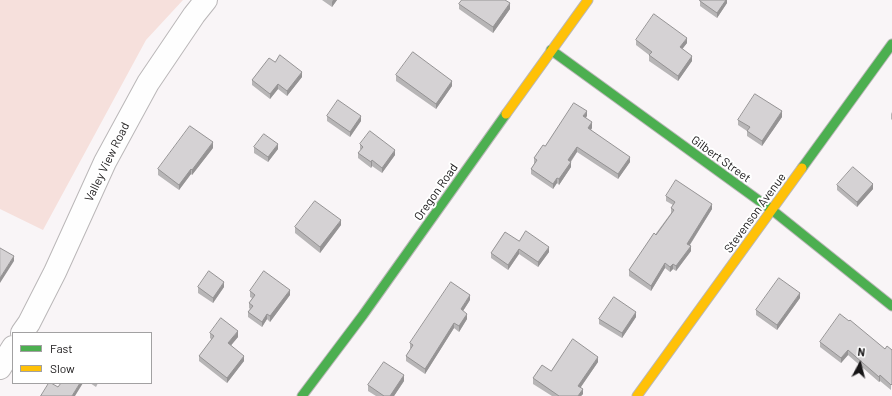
<!DOCTYPE html>
<style>
body{margin:0}
#map{position:relative;width:892px;height:396px;overflow:hidden;background:#f9f5f7;font-family:Barlow,sans-serif}
canvas{display:block}
.legend{position:absolute;left:12px;top:332px;width:140px;height:52px;box-sizing:border-box;background:#fff;border:1px solid #a2a1a2;margin:0;padding:5px 7px;list-style:none;font-size:12px;color:#171516}
.legend li{display:flex;align-items:center;gap:8px;height:20px}
.legend b{width:20px;border:1px solid #a2a1a2}
.north{position:absolute;left:840px;top:344px;width:40px;height:40px;-webkit-text-stroke:3px #fff;paint-order:stroke;rotate:7deg;font-size:11px;font-weight:700;line-height:16px;text-align:center;color:#171516}
.north::after{content:'';display:block;margin:auto;width:14px;height:18px;background:#171516;clip-path:polygon(50% 0,100% 100%,50% 72%,0 100%)}
</style>
<div id="map">
<canvas width="892" height="396"></canvas>
<ul class="legend">
<li><b style="height:5px;background:#4caf50"></b>Fast</li>
<li><b style="height:5px;background:#ffc107"></b>Slow</li>
</ul>
<div class="north">N</div>
</div>
<script>
const context = document.querySelector('canvas').getContext('2d');
context.lineJoin = 'round';
function fill(path, color) { context.fillStyle = color; context.fill(path, 'evenodd'); }
function strokePath(path, color, width, dash) { context.strokeStyle = color; context.lineWidth = width; context.lineCap = dash ? 'butt' : 'round'; context.setLineDash(dash || []); context.stroke(path); }
function write(font, color, halo, rows, align = 'center') {
  context.font = font + ' Barlow,sans-serif'; context.lineWidth = 4; context.setLineDash([]); context.textBaseline = 'middle'; context.strokeStyle = halo; context.fillStyle = color; for (const [text, x, y, turn = 0] of rows) {
    context.save(); context.translate(x, y); context.rotate((+turn || 0) * Math.PI / 180); context.textAlign = isNaN(turn) ? turn : align; if (halo) context.strokeText(text, 0, 0); context.fillText(text, 0, 0); context.restore();
  }
}
const green = new Path2D(`
 M0 0H183L146 40 43 230 0 209Z`);
const street = new Path2D(`
 M22 333 29 323 55 272 105 162 148 83 194 15 206 0
 M0 368 13 347`);
const fast = new Path2D(`
 M551 50 772 210 892 306
 M802 168 892 44
 M302 396 363 315 506 114`);
const slow = new Path2D(`
 M506 114 588 0
 M637 396 802 168`);
const wall = new Path2D(`
 M322 0H337L332 7Z
 M727 0V3L717 18 700 6V1Z
 M459 4 510 9 493 33 459 9Z
 M636 40 687 43 682 49 692 61 678 81 649 61V55L636 45Z
 M275 62 302 77 287 96 278 89 270 99 252 85V80Z
 M396 75 452 86 436 109 396 81Z
 M892 112V120L891 119V114Z
 M327 116 361 121 350 137 327 121Z
 M587 116 586 118 592 128 591 130 630 162 618 179 577 152 571 162V167L559 185 557 183 553 189 531 174V169L534 164V158L545 146Z
 M782 117 762 146 747 136V131L738 125V120Z
 M360 144 395 155 382 173 372 166 371 168 358 158V153L361 150 360 149Z
 M254 147 278 149 268 162 254 153Z
 M213 148 192 175 191 174 179 190 158 175V169Z
 M837 185 873 189 857 207 837 190Z
 M666 196 712 209 690 245 691 251 676 271 673 269 670 272 665 268 651 291 629 276V270L671 213V208L673 205 666 201Z
 M341 225 320 253 295 233V227Z
 M519 241 549 252 538 267 519 254 508 270 491 258V253Z
 M198 287H224L213 303 198 293Z
 M250 291 290 295 270 322 267 319 262 327 248 317V312L250 309 249 308V303L252 298 250 297Z
 M800 298 777 330 756 315V310Z
 M470 300 463 311 467 319 459 332 454 328 425 374 406 361V356L411 349 410 348V343Z
 M636 317 622 338 599 324V319Z
 M210 333 238 337 231 345 244 361 227 383 199 361V356L212 340 210 338Z
 M820 342 892 350 891 390 880 381 879 382 848 355 841 363 820 347Z
 M598 362 581 387 583 394 581 396H552L533 384V378L551 371Z
 M404 381 394 396H376L368 391V385Z
 M90 383H98L96 387Z`);
const shadedWall = new Path2D(`
 M333 0H337L332 7V2Z
 M726 0H727V3L717 18V13Z
 M510 3V9L493 33V27Z
 M687 38V43L680 52V47Z
 M692 56V61L678 81V76Z
 M302 72V77L287 96V91Z
 M452 81V86L436 109V104Z
 M278 84V89L270 99V94Z
 M587 111V116L583 121V116Z
 M782 111V117L762 146V141Z
 M361 116V121L350 137V132Z
 M592 122V128L588 134V128Z
 M213 142V148L192 175V170Z
 M278 144V149L268 162V157Z
 M577 147V152L568 165V160Z
 M395 150V155L382 173V168Z
 M630 157V162L618 179V174Z
 M372 160V166L371 168V162Z
 M571 162V167L559 185V179Z
 M191 169V174L179 190V185Z
 M557 178V183L553 189V184Z
 M873 184V189L857 207V202Z
 M712 204V209L687 249V244Z
 M341 220V225L320 253V247Z
 M691 246V251L676 271V266Z
 M549 247V252L538 267V262Z
 M519 249V254L508 270V265Z
 M14 256V261L0 283V278Z
 M665 263V268L651 291V286Z
 M673 264V269L670 272V267Z
 M224 282V287L213 303V298Z
 M290 290V295L270 322V316Z
 M800 293V298L777 330V325Z
 M470 295V300L461 314V309Z
 M636 312V317L622 338V333Z
 M267 314V319L262 327V322Z
 M467 314V319L459 332V326Z
 M454 323V328L425 374V369Z
 M238 331V337L228 349V343Z
 M848 350V355L841 363V358Z
 M244 356V361L227 383V378Z
 M598 357V362L578 391V386Z
 M404 375V381L394 396H390Z
 M880 375V381L879 382V377Z
 M80 383H83L75 396H72Z
 M583 389V394L581 396H578Z`);
const building = new Path2D(`
 M462 0H505L510 3 493 27 459 4Z
 M700 0H726L717 13 700 1Z
 M654 14 687 38 680 47 692 56 678 76 649 55 652 52 636 40Z
 M413 52 452 81 436 104 396 75Z
 M280 55 302 72 287 91 278 84 270 94 252 80 269 58 275 62Z
 M755 94 782 111 762 141 747 131 750 127 738 120Z
 M338 100 361 116 350 132 327 116Z
 M574 103 587 111 583 116 592 122 588 128 630 157 618 174 577 147 568 160 571 162 559 179 557 178 553 184 531 169 537 160 534 158 543 145 545 146Z
 M190 126 213 142 192 170 191 169 179 185 158 169Z
 M370 131 395 150 382 168 372 160 371 162 358 153 363 147 360 144Z
 M264 134 278 144 268 157 254 147Z
 M853 167 873 184 857 202 837 185Z
 M676 180 712 204 687 244 691 246 676 266 673 264 670 267 665 263 651 286 629 270 654 233 656 235 674 210 671 208 675 202 666 196Z
 M315 201 341 220 320 247 295 227Z
 M526 231 549 247 538 262 519 249 508 265 491 253 505 232 519 241Z
 M0 248 14 256 0 278Z
 M209 271 224 282 213 298 198 287Z
 M264 271 290 290 270 316 267 314 262 322 248 312 253 306 249 303 255 295 250 291Z
 M779 278 800 293 777 325 756 310Z
 M451 282 470 295 461 309 467 314 459 326 454 323 425 369 406 356 413 345 410 343Z
 M614 297 636 312 622 333 599 319Z
 M840 314 849 321 850 320 885 349 887 346 892 350V384L891 385 880 375 879 377 848 350 841 358 820 342Z
 M221 318 238 331 228 343 244 356 227 378 199 356 214 336 210 333Z
 M573 339 598 357 578 386 583 389 578 396H559L533 378 542 365 551 371Z
 M384 362 404 375 390 396H384L368 385Z
 M49 383H51L58 387 61 383H80L72 396H41Z`);
const streetNames = [
 ["Gilbert Street",721,159,36],
 ["Valley View Road",107,162,-64],
 ["Oregon Road",436,192,-55],
 ["Stevenson Avenue",755,213,-54]
];
fill(green, '#f6e0dc');
strokePath(street, '#bab7b8', 24);
strokePath(fast, '#bab7b8', 11);
strokePath(slow, '#bab7b8', 11);
strokePath(street, '#fefefe', 22);
strokePath(fast, '#4caf50', 9);
strokePath(slow, '#ffc107', 9);
fill(wall, '#b7b5b6');
fill(shadedWall, '#959394');
fill(building, '#d5d2d4');
strokePath(building, '#959394', 1);
write('12px', '#171516', '#fff', streetNames);
</script>
